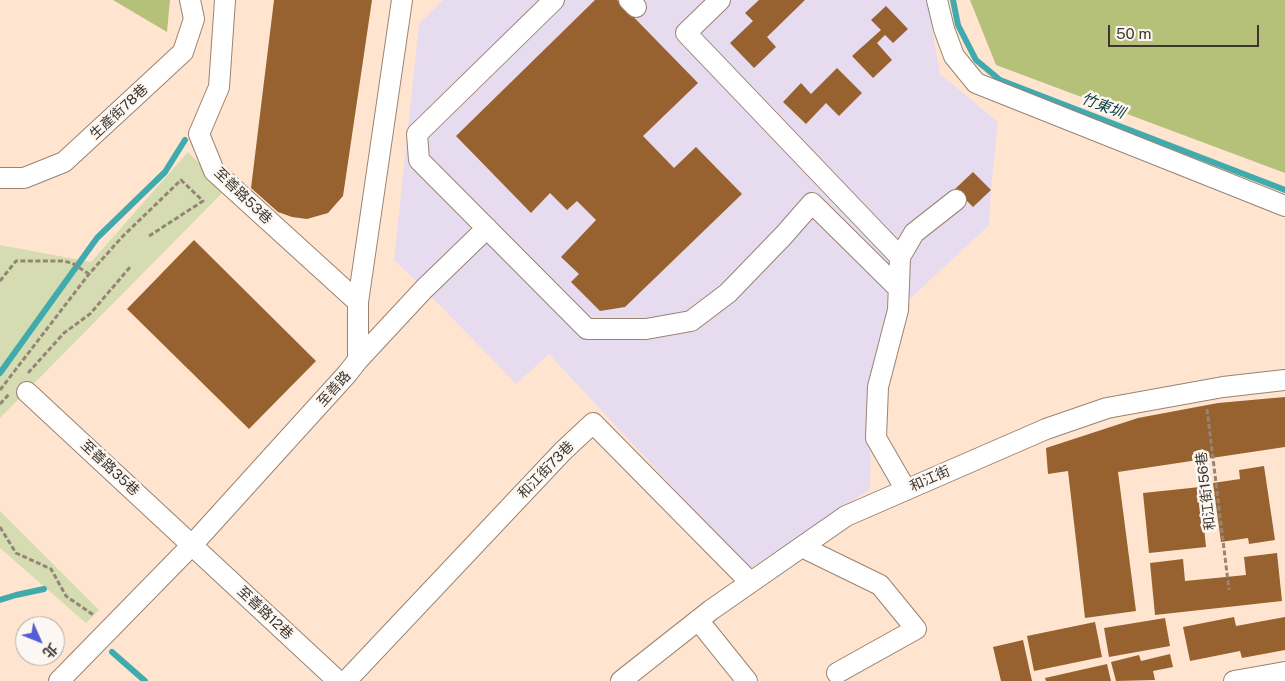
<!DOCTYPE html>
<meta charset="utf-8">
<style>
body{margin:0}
#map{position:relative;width:1285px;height:681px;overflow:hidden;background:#ffe5d0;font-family:"Public Sans","Noto Sans TC",sans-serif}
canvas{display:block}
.north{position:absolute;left:15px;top:616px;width:50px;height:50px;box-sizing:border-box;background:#fcf7f2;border:1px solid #b0a9a3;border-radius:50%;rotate:134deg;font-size:14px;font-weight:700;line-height:20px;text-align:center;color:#3e352d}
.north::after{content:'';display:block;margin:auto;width:18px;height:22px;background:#535cd3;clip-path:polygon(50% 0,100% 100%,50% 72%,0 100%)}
.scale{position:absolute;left:1108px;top:25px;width:151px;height:22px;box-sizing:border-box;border:2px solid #3e352d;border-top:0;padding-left:6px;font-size:15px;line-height:18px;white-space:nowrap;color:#3e352d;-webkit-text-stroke:4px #fcf7f2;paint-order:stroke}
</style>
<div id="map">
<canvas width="1285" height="681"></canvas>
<div class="north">北</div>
<div class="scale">50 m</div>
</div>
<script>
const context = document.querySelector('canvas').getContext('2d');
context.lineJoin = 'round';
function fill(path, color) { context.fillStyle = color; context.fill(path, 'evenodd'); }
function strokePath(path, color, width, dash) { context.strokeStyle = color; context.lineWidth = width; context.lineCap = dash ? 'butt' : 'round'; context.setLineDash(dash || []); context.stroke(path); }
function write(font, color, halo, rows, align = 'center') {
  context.font = font + ' "Public Sans","Noto Sans TC",sans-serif'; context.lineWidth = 5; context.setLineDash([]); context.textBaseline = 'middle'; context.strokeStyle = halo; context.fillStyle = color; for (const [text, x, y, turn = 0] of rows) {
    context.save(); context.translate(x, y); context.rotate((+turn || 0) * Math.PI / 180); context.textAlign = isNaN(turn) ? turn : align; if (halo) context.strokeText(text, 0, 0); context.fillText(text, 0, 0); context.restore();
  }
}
const medical = new Path2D(`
 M443 0H927L940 74 998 122 991 190 989 225 898 310 872 367 870 489 749 569 549 354 516 384 424 289 394 260 419 24Z`);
const green = new Path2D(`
 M188 152 225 190 0 418V245L91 262Z
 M0 511 99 610 86 623 0 548Z`);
const forest = new Path2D(`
 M113 0H170L167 32Z
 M970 0H1285V173L996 65Z`);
const stream = new Path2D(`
 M953 0 958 25 976 60 1000 80 1285 190
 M0 373 97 238 165 172 185 140
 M0 600 16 595 44 589
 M112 652 145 681`);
const building = new Path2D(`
 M274 0H372L343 196 328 213 307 219 292 217 278 212 251 188Z
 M595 0H617L698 83 643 136 674 168 696 147 742 194 625 307 600 311 571 282 579 274 561 257 596 220 577 201 567 210 550 193 531 213 456 136Z
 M759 0H805L767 37 776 47 754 68 730 43 753 21 745 13Z
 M886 6 908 29 893 43 885 35 877 43 892 60 873 78 852 56 881 30 871 20Z
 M837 68 862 93 839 116 826 103 806 124 783 102 801 83 811 94Z
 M973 172 991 190 973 207 955 189Z
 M194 240 316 361 249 429 127 309Z
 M1285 397V447L1118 472 1136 611 1085 618 1068 471 1048 474 1046 448 1138 418 1218 403Z
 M1264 466 1275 540 1249 544 1248 538 1221 542 1213 483 1240 479 1239 470Z
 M1200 487 1206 547 1149 553 1143 493Z
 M1277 553 1282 601 1155 615 1150 563 1183 559 1185 581 1246 575 1244 557Z
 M1234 617 1236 626 1285 617V650L1242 658 1240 651 1190 661 1183 627Z
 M1165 618 1170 646 1109 657 1104 628Z
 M1095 622 1102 657 1034 671 1027 636Z
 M1023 640 1032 681H1001L993 647Z
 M1170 654 1173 667 1153 671 1155 680 1116 681 1111 662 1139 655 1141 661Z
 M1107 664 1111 681H1046L1045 678Z`);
const path = new Path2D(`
 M0 281 16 261H63L72 263 89 274
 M28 373 64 333 90 314 131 266
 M0 390 89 274 122 237 181 180 203 201 149 236
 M0 404 9 394
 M1207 409 1229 590
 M0 527 16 553 51 569 66 596 95 616`);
const minor = new Path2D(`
 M225 0 219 87 199 134 214 171 358 302
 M554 0 417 134 419 160 587 329H646L691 321 728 293 784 235 812 203 898 288
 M629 0 636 7
 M720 0 686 33 900 257 898 310 878 387 876 438 906 490
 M937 0 944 29 954 56 976 83 1285 206
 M0 178H24L64 162 142 90 183 52 194 19 190 0
 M900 257 914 233 956 200
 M358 360V302L402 0
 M27 392 338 681
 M802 547 880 585 916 629 837 673
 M698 620 747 681
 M59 681 192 545 347 374 358 360 424 289 487 228
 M346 681 563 451 593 423 750 582
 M621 681 711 610 846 516 1046 429 1107 408 1223 387 1285 380
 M1234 681 1285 672`);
const streetNames = [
 ["生產街78巷",119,112,-43],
 ["至善路53巷",243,196,44],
 ["至善路",334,389,-48],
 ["至善路35巷",110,468,43],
 ["和江街73巷",546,470,-46],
 ["和江街",930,479,-24],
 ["和江街156巷",1206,491,-97],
 ["至善路12巷",265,613,43]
];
const waterNames = [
 ["竹東圳",1103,106,21]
];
fill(medical, '#e7dbf0');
fill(green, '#d5dcb1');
fill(forest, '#b5c078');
strokePath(stream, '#40aaad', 6);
fill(building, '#97622f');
strokePath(minor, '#9a8370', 22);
strokePath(path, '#958577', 3, [5, 2.5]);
strokePath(minor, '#fff', 20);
write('14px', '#3e352d', '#fcf7f2', streetNames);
write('italic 15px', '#0a3c3e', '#fcf7f2', waterNames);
</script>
